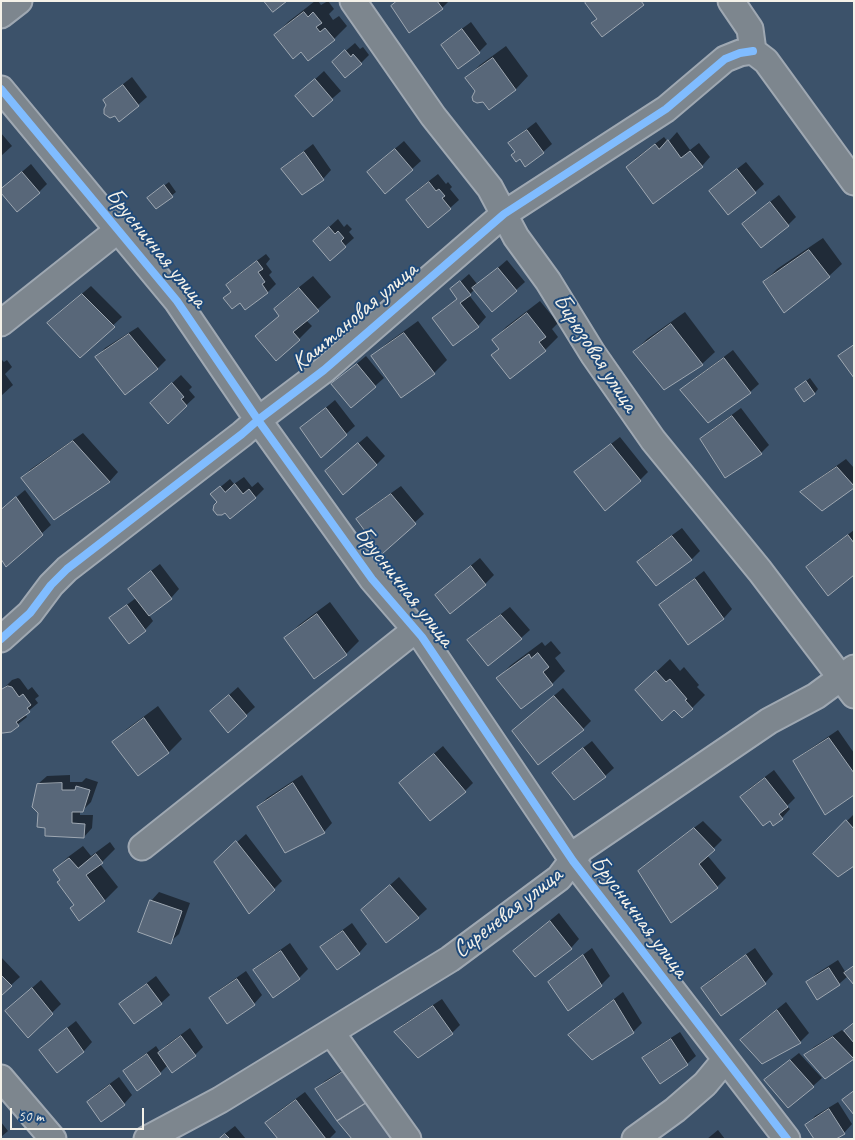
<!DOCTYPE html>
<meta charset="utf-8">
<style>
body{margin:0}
#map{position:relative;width:855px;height:1140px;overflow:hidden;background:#3c526a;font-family:Caveat,sans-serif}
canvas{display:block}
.frame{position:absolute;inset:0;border:2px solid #f4f1e8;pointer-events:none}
.scale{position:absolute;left:10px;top:1108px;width:134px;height:22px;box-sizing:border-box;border:2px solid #f4f1e8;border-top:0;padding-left:6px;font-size:15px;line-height:18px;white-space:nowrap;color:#f4f1e8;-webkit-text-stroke:4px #1f4a7a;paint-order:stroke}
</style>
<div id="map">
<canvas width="855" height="1140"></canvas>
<div class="frame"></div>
<div class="scale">50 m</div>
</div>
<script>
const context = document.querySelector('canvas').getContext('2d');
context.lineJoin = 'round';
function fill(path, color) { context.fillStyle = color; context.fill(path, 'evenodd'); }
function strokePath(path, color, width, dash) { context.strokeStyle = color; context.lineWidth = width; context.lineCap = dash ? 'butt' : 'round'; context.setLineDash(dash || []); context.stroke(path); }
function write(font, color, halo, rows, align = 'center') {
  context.font = font + ' Caveat,sans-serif'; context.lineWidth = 4; context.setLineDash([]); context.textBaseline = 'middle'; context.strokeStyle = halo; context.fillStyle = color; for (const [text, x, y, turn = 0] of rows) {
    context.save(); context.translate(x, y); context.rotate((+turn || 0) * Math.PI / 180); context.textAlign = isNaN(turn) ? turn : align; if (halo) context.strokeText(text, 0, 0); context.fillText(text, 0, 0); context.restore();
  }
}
const shadow = new Path2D(`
 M315 1H318L321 5 328 1 334 9 329 14 333 20 339 16 347 26 334 39 302 50 275 35 288 22Z
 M397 1H449L442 8Z
 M471 22 487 44 479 52 442 45 451 37Z
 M355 43 360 49 363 47 369 55 361 63 342 54Z
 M506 46 528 76 516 89 477 91 467 78 480 65Z
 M324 71 341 91 313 115 297 96Z
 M132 77 147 97 138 105 108 104 104 100 113 92Z
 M536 122 552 144 543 152 516 151 510 143 519 135Z
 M677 132 690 150 699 143 710 157 702 166 628 167 636 158 664 137 668 142Z
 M1 133 12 146 1 156Z
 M404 141 421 161 386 192 377 164Z
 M313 144 331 170 323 179 282 169 291 161Z
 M746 162 764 184 755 192 711 191 719 183Z
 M31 164 47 184 39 192 1 190Z
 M438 174 446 184 448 182 452 187 450 189 459 200 450 208 408 200 416 191Z
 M169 182 176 192 156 208 153 194Z
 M779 195 796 217 788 225 743 224 752 216Z
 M338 219 344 227 347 224 352 229 349 232 354 238 345 246 314 241Z
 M823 238 842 264 829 276 764 282 777 269Z
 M266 254 270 259 266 264 272 272 269 275 276 284 268 292 246 309 227 285 236 276Z
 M507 260 525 282 516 290 475 289 469 295 486 317 478 326 433 319 442 310 458 298 452 289 469 274 478 285Z
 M313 276 331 297 306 320 312 326 299 339 257 336 280 315 275 309 288 296Z
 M91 286 122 317 80 356 48 323 57 315Z
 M540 301 558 323 552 329 558 337 545 350 510 377 500 348 494 340 506 327Z
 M685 312 715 352 702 364 634 352 647 339Z
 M418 321 447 360 434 373 373 357 386 344Z
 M138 327 166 360 158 368 125 393 97 357 105 348Z
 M733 350 759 384 750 392 682 391 690 382Z
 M366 356 384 378 375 386 333 384 342 376Z
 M1 359 4 362 7 360 12 367 5 374 13 385 1 396Z
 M181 375 192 387 189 390 195 397 168 422 160 394Z
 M810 378 818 389 815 393 801 385Z
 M335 400 355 426 346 434 302 428 311 420Z
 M741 408 769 445 761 453 701 439 710 431Z
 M83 433 118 472 110 481 54 519 22 478 31 469Z
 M367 436 385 456 376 465 326 471Z
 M620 437 648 472 640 480 576 472 585 464Z
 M846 459 854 468V487L802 492 811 484Z
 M244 477 252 487 258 482 264 489 256 497 231 517 212 494 230 479 234 484Z
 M401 486 424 514 382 552 358 520 366 511Z
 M25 490 51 525 7 565 1 510Z
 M682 528 700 551 692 559 657 584 639 562 647 553Z
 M854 530V574L807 568 816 559Z
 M480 558 494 575 485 584 451 612 445 587Z
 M160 564 179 589 171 598 149 615 153 621 145 630 129 642 111 619 120 610 136 598 129 589 138 581Z
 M704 571 732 609 724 618 688 643 661 605 670 597Z
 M330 602 359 641 346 654 286 638 299 625Z
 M510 607 530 630 521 638 488 664 469 641 477 632Z
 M551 641 561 653 555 658 565 671 552 684 521 707 498 678 511 665 542 642 545 646Z
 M670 659 680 671 684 667 699 685 697 687 705 695 692 708H674L637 690Z
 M18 678 20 679 28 690 32 687 39 696 35 699 38 703 25 714 27 717 11 730 1 691 12 680Z
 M238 687 255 707 246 715 211 711Z
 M563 688 591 721 583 729 522 723Z
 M158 706 182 739 169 752 138 774 114 742 127 729Z
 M838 730 854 753V793L795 761 804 753Z
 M592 741 614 768 605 776 554 773 562 764Z
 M443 746 473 783 465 791 409 775Z
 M774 770 795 798 787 806 790 809 782 818 770 819 742 797 750 788Z
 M70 775V782H82L86 778 98 782 91 802 82 811H80V815H93L92 828 84 837 38 784 47 776Z
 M302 775 332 823 324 832 258 807 267 798Z
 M854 814V864L814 854Z
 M703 821 722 840 707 855 726 878 717 887 672 921 639 871 648 863Z
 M246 834 282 881 274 889 224 854Z
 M110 842 115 849 100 864 118 887 105 900 79 919 76 904 55 870 68 857 83 846 91 856Z
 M399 877 427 909 418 917 386 941 372 901Z
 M159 892 190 903 179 934 170 942 151 901Z
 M559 913 579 939 571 948 523 943Z
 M352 923 367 944 359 953 322 947 330 939Z
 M290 943 308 969 299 978 273 996 255 970 263 962Z
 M592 948 610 976 601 985 549 982 558 974Z
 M755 948 773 974 765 983 703 988 711 979Z
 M1 957 20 977 1 994Z
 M838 960 846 973 854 965V983L848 976 839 984 808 982 816 974Z
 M246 971 262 995 254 1004 211 998 219 990Z
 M156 976 170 995 161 1003 121 1004 130 996Z
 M41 980 61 1004 28 1036 15 1003Z
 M623 992 642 1023 633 1032 592 1059 570 1035 578 1027Z
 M442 999 460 1025 452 1033H396L404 1024Z
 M786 1002 809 1033 800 1042 763 1062 742 1040 750 1031Z
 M76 1021 92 1042 84 1051 57 1071 40 1050 49 1042Z
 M854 1023V1058L825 1077 805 1055 814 1047 842 1030 844 1032Z
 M190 1028 203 1047 195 1055 168 1065 160 1073 125 1071 133 1063 156 1046 160 1052 168 1044Z
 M680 1032 696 1056 687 1064 644 1058 652 1050Z
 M799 1053 822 1078 813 1086 775 1072Z
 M358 1061 403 1126 316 1090 325 1081Z
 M119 1077 132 1095 124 1104 88 1102 97 1093Z
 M305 1092 336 1132 329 1139H280L266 1123 275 1114Z
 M838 1102 852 1124 844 1133 807 1125 815 1116Z
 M1 1122 8 1131 1 1137Z
 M235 1126 246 1139H218Z
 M718 1130 725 1139H707Z`);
const building = new Path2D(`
 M264 1H287L273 12Z
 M397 1H437L443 9 409 33 391 6Z
 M587 1H641L644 5 602 37 591 23 597 19 585 3Z
 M304 12 308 17 313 12 322 23 316 27 320 32 325 28 335 40 308 61 301 52 293 59 274 35Z
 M462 29 480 53 458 69 441 45Z
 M345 50 351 57 353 54 362 64 345 78 332 62Z
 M493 58 516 90 489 110 483 102 477 103 473 101 472 97 475 91 465 78Z
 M315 79 333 100 313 117 295 96Z
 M123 85 139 106 119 122 115 116 110 118 104 114V109L106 105 103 100Z
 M527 130 544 153 525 167 520 159 516 162 511 155 515 152 508 143Z
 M668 140 681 158 690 151 703 167 653 204 626 167 655 144 659 149Z
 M395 149 413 170 385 194 367 172Z
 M304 152 324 180 302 195 281 169Z
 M737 169 756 193 728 215 709 191Z
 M22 172 40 193 17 212 1 193V189Z
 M429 182 436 191 439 189 445 196 442 198 451 209 428 228 406 200Z
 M164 185 173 197 156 209 147 198Z
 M770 202 789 226 761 248 742 224Z
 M329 227 335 234 338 231 344 238 341 241 346 247 330 261 313 241Z
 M809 250 830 277 784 313 763 282Z
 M257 261 263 269 258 272 265 282 262 284 268 293 245 310 240 303 232 309 223 298 231 292 226 285Z
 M498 268 517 291 492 312 472 288Z
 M460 281 471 295 460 303 479 327 453 346 432 318 457 299 450 289Z
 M299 288 319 311 293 332 300 340 276 361 255 336 279 316 274 309Z
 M82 294 115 327 80 358 47 323Z
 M527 313 546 337 539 342 546 351 510 379 491 355 499 349 492 340Z
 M671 324 703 365 664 390 633 352Z
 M404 333 435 374 401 398 371 356Z
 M129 334 158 369 125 395 95 357Z
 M854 345V378L838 356Z
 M724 358 751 393 708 423 680 390Z
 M357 364 376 387 351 408 331 384Z
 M806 381 815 394 804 402 795 389Z
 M172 383 184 397 181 399 187 406 168 424 150 403Z
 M326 408 347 435 321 458 300 428Z
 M732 416 762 454 725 478 700 439Z
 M73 441 110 482 54 520 21 478Z
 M358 443 377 465 343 495 325 471Z
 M611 444 641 481 605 511 574 472Z
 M837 467 854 486V488L822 511 800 492Z
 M235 484 243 494 249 489 256 498 230 519 225 513 222 515H217L213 510 214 505 217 502 210 494 220 486 225 492Z
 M391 494 416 524 382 554 356 519Z
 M16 497 43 535 6 567 1 559V510Z
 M848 535 854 543V575L828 596 806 567Z
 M672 536 692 560 656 586 637 562Z
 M471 566 486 585 450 614 435 595Z
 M151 571 172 599 149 616 128 589Z
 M695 579 724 619 688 645 659 605Z
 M127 605 146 631 129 644 109 618Z
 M317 614 347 655 314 679 284 638Z
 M501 615 522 639 488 666 467 640Z
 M538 653 549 667 543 672 553 685 521 709 496 678 529 654 531 658Z
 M656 671 666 682 670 679 687 699 685 700 693 709 682 718 674 710 662 721 635 690Z
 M8 686 12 687 19 697 23 694 31 705 27 708 30 712 16 722 19 726 11 732 3 733H1V690Z
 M229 695 247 716 228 733 210 711Z
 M554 696 584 730 538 765 512 731Z
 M144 718 169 753 138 776 112 742Z
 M829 738 854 773V795L825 815 793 761Z
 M583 748 606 777 574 800 552 773Z
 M434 754 466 792 430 821 399 783Z
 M765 778 788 807 779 814 783 819 773 826 770 821 763 826 740 797Z
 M62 783V790H75L76 786 90 790 83 812H72V823L85 824 84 838 45 836V828L37 827 38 813 32 807 37 784Z
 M293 783 325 833 285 853 257 807Z
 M846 820 854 829V866L838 877 813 854Z
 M694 828 715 850 699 864 718 888 671 923 638 871Z
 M236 841 275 890 249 914 214 862Z
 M96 854 103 863 86 875 105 901 79 921 70 908 74 905 57 882 60 880 53 870 69 858 78 868Z
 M390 885 419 918 386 943 361 910Z
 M150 900 182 911 171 944 138 932Z
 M550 921 572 949 535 977 513 951Z
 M343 931 360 954 337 970 320 947Z
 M281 951 300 979 273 998 253 970Z
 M583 955 602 986 568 1011 548 982Z
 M746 955 766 984 721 1016 701 988Z
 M854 966V985L844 973Z
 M829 968 840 985 817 1000 806 982Z
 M1 975 12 986 1 996Z
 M237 979 255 1005 227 1024 209 998Z
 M147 984 162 1004 134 1024 119 1004Z
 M32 988 53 1014 28 1038 5 1011Z
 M614 1000 634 1033 592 1060 568 1035Z
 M433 1006 453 1034 418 1058 394 1032Z
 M777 1010 801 1043 762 1064 740 1040Z
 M854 1023V1043L844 1031Z
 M67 1028 84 1052 57 1073 39 1050Z
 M181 1036 196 1056 172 1073 158 1053Z
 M833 1037 854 1059 825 1079 804 1055Z
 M671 1039 688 1065 660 1084 642 1058Z
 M147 1054 161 1074 137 1091 123 1071Z
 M790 1060 814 1087 788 1108 764 1080Z
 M349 1068 371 1100 337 1121 315 1089Z
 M110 1085 125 1105 101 1122 87 1102Z
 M854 1091V1115L842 1100Z
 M296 1100 326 1139H278L265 1123Z
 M371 1100 396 1136 391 1139H352L337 1121Z
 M829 1109 845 1134 836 1139H814L805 1125Z
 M225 1134 230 1139H219Z`);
const minor = new Path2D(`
 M353 1 433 116 490 188 516 237 548 281 593 354 653 440 760 571 854 695
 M731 1 750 29 753 51 766 61 854 182
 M1 15 19 1
 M1 89 177 301 258 420 372 579 422 637 573 861 787 1139
 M1 323 118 230
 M1 639 30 613 51 585 67 569 242 434 258 420 324 370 504 214 666 109 725 59 740 53 753 51
 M142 847 415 630
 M331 1032 408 1139
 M1 1078 53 1139
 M147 1139 220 1100 450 959 559 878 581 849 769 721 816 696 854 668
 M635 1139 675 1110 705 1084 725 1060`);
const cycleway = new Path2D(`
 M1 89 177 301 258 420 372 579 422 637 573 861 787 1139
 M1 639 30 613 51 585 67 569 242 434 258 420 324 370 504 214 666 109 725 59 740 53 753 51`);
const streetNames = [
 ["Брусничная улица",156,248,51],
 ["Каштановая улица",355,317,-40],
 ["Бирюзовая улица",595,353,57],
 ["Брусничная улица",404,587,52],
 ["Сиреневая улица",508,913,-38],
 ["Брусничная улица",639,917,53]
];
fill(shadow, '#0007');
fill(building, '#586779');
strokePath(building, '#9fa8b2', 1);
strokePath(minor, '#9fa8b2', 29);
strokePath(minor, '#7d868e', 25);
strokePath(cycleway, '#80bcff', 8);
write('24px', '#f4f1e8', '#1f4a7a', streetNames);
</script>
